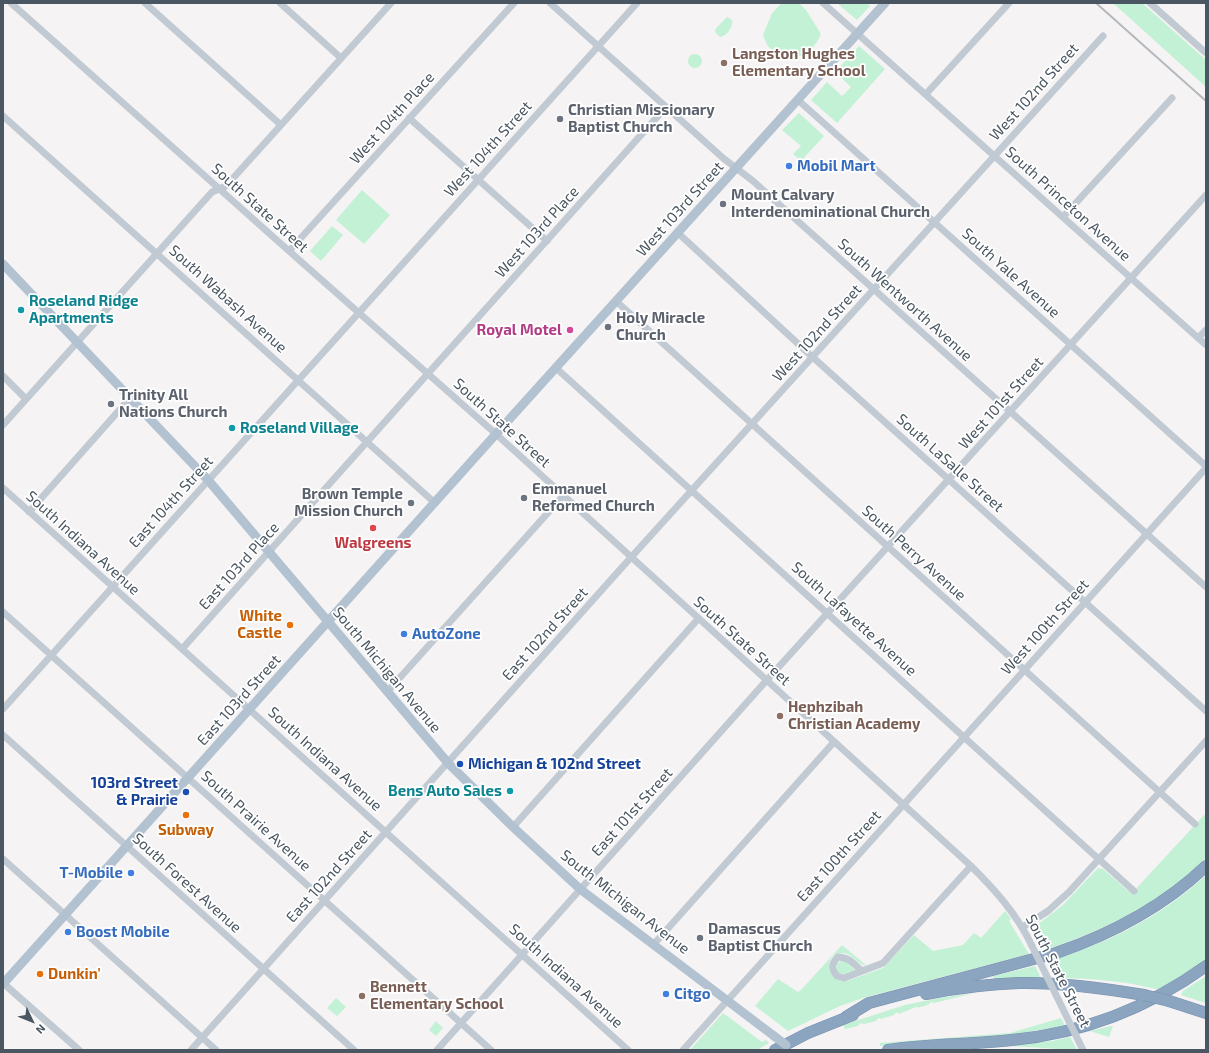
<!DOCTYPE html>
<style>
body{margin:0}
#map{position:relative;width:1209px;height:1053px;overflow:hidden;background:#f5f3f3;font-family:"Exo 2",sans-serif}
canvas{display:block}
.frame{position:absolute;inset:0;border:4px solid #4a5661;pointer-events:none}
.north{position:absolute;left:12px;top:1001px;width:40px;height:40px;-webkit-text-stroke:3px #fff;paint-order:stroke;rotate:133deg;font-size:11px;font-weight:700;line-height:16px;text-align:center;color:#4a5661}
.north::after{content:'';display:block;margin:auto;width:14px;height:18px;background:#4a5661;clip-path:polygon(50% 0,100% 100%,50% 72%,0 100%)}
</style>
<div id="map">
<canvas width="1209" height="1053"></canvas>
<div class="frame"></div>
<div class="north">N</div>
</div>
<script>
const context = document.querySelector('canvas').getContext('2d');
context.lineJoin = 'round';
function fill(path, color) { context.fillStyle = color; context.fill(path, 'evenodd'); }
function strokePath(path, color, width, dash) { context.strokeStyle = color; context.lineWidth = width; context.lineCap = dash ? 'butt' : 'round'; context.setLineDash(dash || []); context.stroke(path); }
function write(font, color, halo, rows, align = 'center') {
  context.font = font + ' "Exo 2",sans-serif'; context.lineWidth = 3.5; context.setLineDash([]); context.textBaseline = 'middle'; context.strokeStyle = halo; context.fillStyle = color; for (const [text, x, y, turn = 0] of rows) {
    context.save(); context.translate(x, y); context.rotate((+turn || 0) * Math.PI / 180); context.textAlign = isNaN(turn) ? turn : align; if (halo) context.strokeText(text, 0, 0); context.fillText(text, 0, 0); context.restore();
  }
}
const green = new Path2D(`
 M782 3H799L806 10 821 34C809 64 773 68 763 35L772 13Z
 M837 3H867L870 6 857 20Z
 M1113 3H1142L1206 60V87Z
 M727 17 732 20C733 27 727 36 720 37L715 32 716 28Z
 M859 46 885 69 837 123 811 100 827 82 842 96 851 87 835 72Z
 M688 61a7 7 0 1 1 14 0a7 7 0 1 1-14 0Z
 M799 113 824 136 801 161 793 154 801 146 782 130Z
 M362 190 390 215 364 244 336 220Z
 M332 226 343 235 321 261 310 251Z
 M1206 813V858C1158 905 1104 930 1042 951L1036 935 1035 931 1037 925 1063 905 1098 868 1103 869 1127 890 1130 892H1133Z
 M1206 875V960L1160 990C1125 981 1091 978 1055 978L1047 962C1106 944 1161 917 1206 875Z
 M1005 911 1011 919 1009 921 1029 954 866 997 840 1006 788 1031 755 1006 778 979 798 992 801 990 842 945 867 966C857 965 852 952 842 953 823 954 825 982 847 981L883 968 914 935 933 951 963 945 974 933 981 938Z
 M842 960 847 962 855 970 844 974 838 973C836 970 836 968 837 964Z
 M1035 966 1041 978 994 979 993 976Z
 M1206 976V1003L1181 995 1183 991Z
 M974 993 934 1003 931 1002C929 1005 921 1008 916 1007L899 1014 896 1012 894 1015 881 1019 878 1018 876 1021 864 1024 860 1023 858 1026 845 1029 843 1025 905 1005 939 998Z
 M336 998 346 1007 337 1016 327 1008Z
 M723 1013 762 1042 766 1040 769 1043 757 1050H690Z
 M1061 1018 1065 1026 1009 1035 930 1040 880 1046V1043L1010 1033Z
 M436 1021 443 1028 436 1036 429 1030Z
 M1113 1026 1109 1037 1090 1031 1111 1026Z
 M1070 1037 1077 1050 1010 1046V1045L1052 1041Z`);
const minor = new Path2D(`
 M11 3 289 251 496 434 971 866C995 890 1017 914 1032 946
 M145 3 281 125
 M280 3 341 58
 M550 3 723 158 753 181 1206 587
 M823 3 1206 345
 M1150 3 1206 53
 M926 94 1009 3
 M798 100 1206 466
 M3 116 435 503
 M409 118 547 241
 M1063 217 1172 98
 M678 233 807 352 1206 711
 M289 251 514 3
 M616 301 1195 824
 M1198 338 1206 330
 M556 368 1134 891
 M3 376 26 399
 M3 425 212 192 226 186 391 3
 M3 488 628 1050
 M29 512 130 398
 M3 612 491 1050
 M182 649 666 107
 M387 692 563 496
 M3 709 637 3
 M3 735 354 1050
 M513 827 698 619
 M3 859 216 1050
 M1023 927 1048 911 1069 892 1206 741
 M654 944 834 742
 M862 971C854 964 849 957 838 957 831 964 831 969 837 976L844 978 883 963 971 866
 M3 983 79 1050
 M191 1050 625 564 1103 36
 M437 1050 766 681 1206 195
 M683 1050 1206 468`);
const major = new Path2D(`
 M3 264 208 480 448 763 513 827 580 889 774 1036
 M3 984 496 434 885 3`);
const highway = new Path2D(`
 M926 994C957 988 988 984 1019 983 1061 982 1103 988 1144 995
 M1169 1001 1206 1013
 M846 1017 869 1003 1056 953C1111 934 1163 907 1206 866
 M775 1050 808 1033 853 1015
 M888 1050C930 1043 970 1045 1012 1040 1084 1033 1148 1008 1206 966`);
const rail = new Path2D(`
 M1096 3 1206 101`);
const minorBridge = new Path2D(`
 M1032 946 1083 1050`);
const majorBridge = new Path2D(`
 M774 1036 786 1045`);
const highwayBridge = new Path2D(`
 M1144 995 1169 1001`);
const markers = [
 [724,63,4,"#8d6e63"],
 [560,119,4,"#6b7280"],
 [789,166,4,"#3f7fe0"],
 [723,204,4,"#6b7280"],
 [21,310,4,"#0f9aa8"],
 [608,327,4,"#6b7280"],
 [570,330,4,"#d1479c"],
 [111,404,4,"#6b7280"],
 [232,428,4,"#0f9aa8"],
 [524,498,4,"#6b7280"],
 [411,503,4,"#6b7280"],
 [373,528,4,"#e0444e"],
 [290,625,4,"#e8710a"],
 [404,634,4,"#3f7fe0"],
 [780,716,4,"#8d6e63"],
 [460,764,4,"#1a4fb4"],
 [510,791,4,"#0f9aa8"],
 [186,792,4,"#1a4fb4"],
 [186,815,4,"#e8710a"],
 [131,873,4,"#3f7fe0"],
 [68,932,4,"#3f7fe0"],
 [700,938,4,"#6b7280"],
 [40,974,4,"#e8710a"],
 [666,994,4,"#3f7fe0"],
 [362,996,4,"#8d6e63"]
];
const educationNames = [
 ["Langston Hughes",732,54],
 ["Elementary School",732,71],
 ["Hephzibah",788,707],
 ["Christian Academy",788,724],
 ["Bennett",370,987],
 ["Elementary School",370,1004]
];
const streetNames = [
 ["West 102nd Street",1034,92,-48],
 ["West 104th Place",392,118,-48],
 ["West 104th Street",488,149,-48],
 ["South Princeton Avenue",1068,204,42],
 ["South State Street",260,208,42],
 ["West 103rd Street",680,209,-48],
 ["West 103rd Place",537,232,-48],
 ["South Yale Avenue",1011,273,42],
 ["South Wabash Avenue",228,299,42],
 ["South Wentworth Avenue",905,300,42],
 ["West 102nd Street",817,333,-48],
 ["West 101st Street",1001,403,-48],
 ["South State Street",502,423,42],
 ["South LaSalle Street",950,463,42],
 ["East 104th Street",171,502,-48],
 ["South Indiana Avenue",83,543,42],
 ["South Perry Avenue",914,553,42],
 ["East 103rd Place",239,566,-48],
 ["South Lafayette Avenue",854,619,42],
 ["West 100th Street",1045,627,-48],
 ["East 102nd Street",545,634,-48],
 ["South State Street",742,641,42],
 ["South Michigan Avenue",387,670,50],
 ["East 103rd Street",239,700,-48],
 ["South Indiana Avenue",325,759,42],
 ["East 101st Street",632,812,-48],
 ["South Prairie Avenue",256,821,42],
 ["East 100th Street",839,856,-48],
 ["East 102nd Street",329,876,-48],
 ["South Forest Avenue",187,883,42],
 ["South Michigan Avenue",625,902,38],
 ["South State Street",1058,971,63],
 ["South Indiana Avenue",566,976,42]
];
const worshipNames = [
 ["Christian Missionary",568,110],
 ["Baptist Church",568,127],
 ["Mount Calvary",731,195],
 ["Interdenominational Church",731,212],
 ["Holy Miracle",616,318],
 ["Church",616,335],
 ["Trinity All",119,395],
 ["Nations Church",119,412],
 ["Emmanuel",532,489],
 ["Reformed Church",532,506],
 ["Brown Temple",403,494,"right"],
 ["Mission Church",403,511,"right"],
 ["Damascus",708,929],
 ["Baptist Church",708,946]
];
const shopNames = [
 ["Mobil Mart",797,166],
 ["AutoZone",412,634],
 ["T-Mobile",123,873,"right"],
 ["Boost Mobile",76,932],
 ["Citgo",674,994]
];
const cultureNames = [
 ["Roseland Ridge",29,301],
 ["Apartments",29,318],
 ["Roseland Village",240,428],
 ["Bens Auto Sales",502,791,"right"]
];
const hotelNames = [
 ["Royal Motel",562,330]
];
const healthNames = [
 ["Walgreens",373,543]
];
const foodNames = [
 ["White",282,616],
 ["Castle",282,633],
 ["Subway",186,830,"center"],
 ["Dunkin'",48,974,"left"]
];
const transitNames = [
 ["Michigan & 102nd Street",468,764],
 ["103rd Street",178,783,"right"],
 ["& Prairie",178,800,"right"]
];
fill(green, '#c3f1d5');
strokePath(highway, '#7690ad', 12);
strokePath(minor, '#c1cad2', 7);
strokePath(major, '#b3c2d1', 9);
strokePath(highway, '#8ba5c1', 11);
strokePath(rail, '#b5b8bd', 2);
strokePath(highwayBridge, '#7690ad', 12, []);
strokePath(minorBridge, '#c1cad2', 7);
strokePath(majorBridge, '#b3c2d1', 9);
strokePath(highwayBridge, '#8ba5c1', 11);
for (const [x, y, r, color] of markers) { const dot = new Path2D(); dot.arc(x, y, r, 0, 2 * Math.PI); context.fillStyle = color; context.fill(dot); strokePath(dot, '#fff', 1.5); }
write('bold 15px', '#785e54', '#fff', educationNames, 'left');
write('15px', '#4a5661', '#fff', streetNames);
write('bold 15px', '#5b616d', '#fff', worshipNames, 'left');
write('bold 15px', '#366cbe', '#fff', shopNames, 'left');
write('bold 15px', '#0d838f', '#fff', cultureNames, 'left');
write('bold 15px', '#b23c85', '#fff', hotelNames, 'right');
write('bold 15px', '#be3a42', '#fff', healthNames);
write('bold 15px', '#c56008', '#fff', foodNames, 'right');
write('bold 15px', '#164399', '#fff', transitNames, 'left');
</script>
